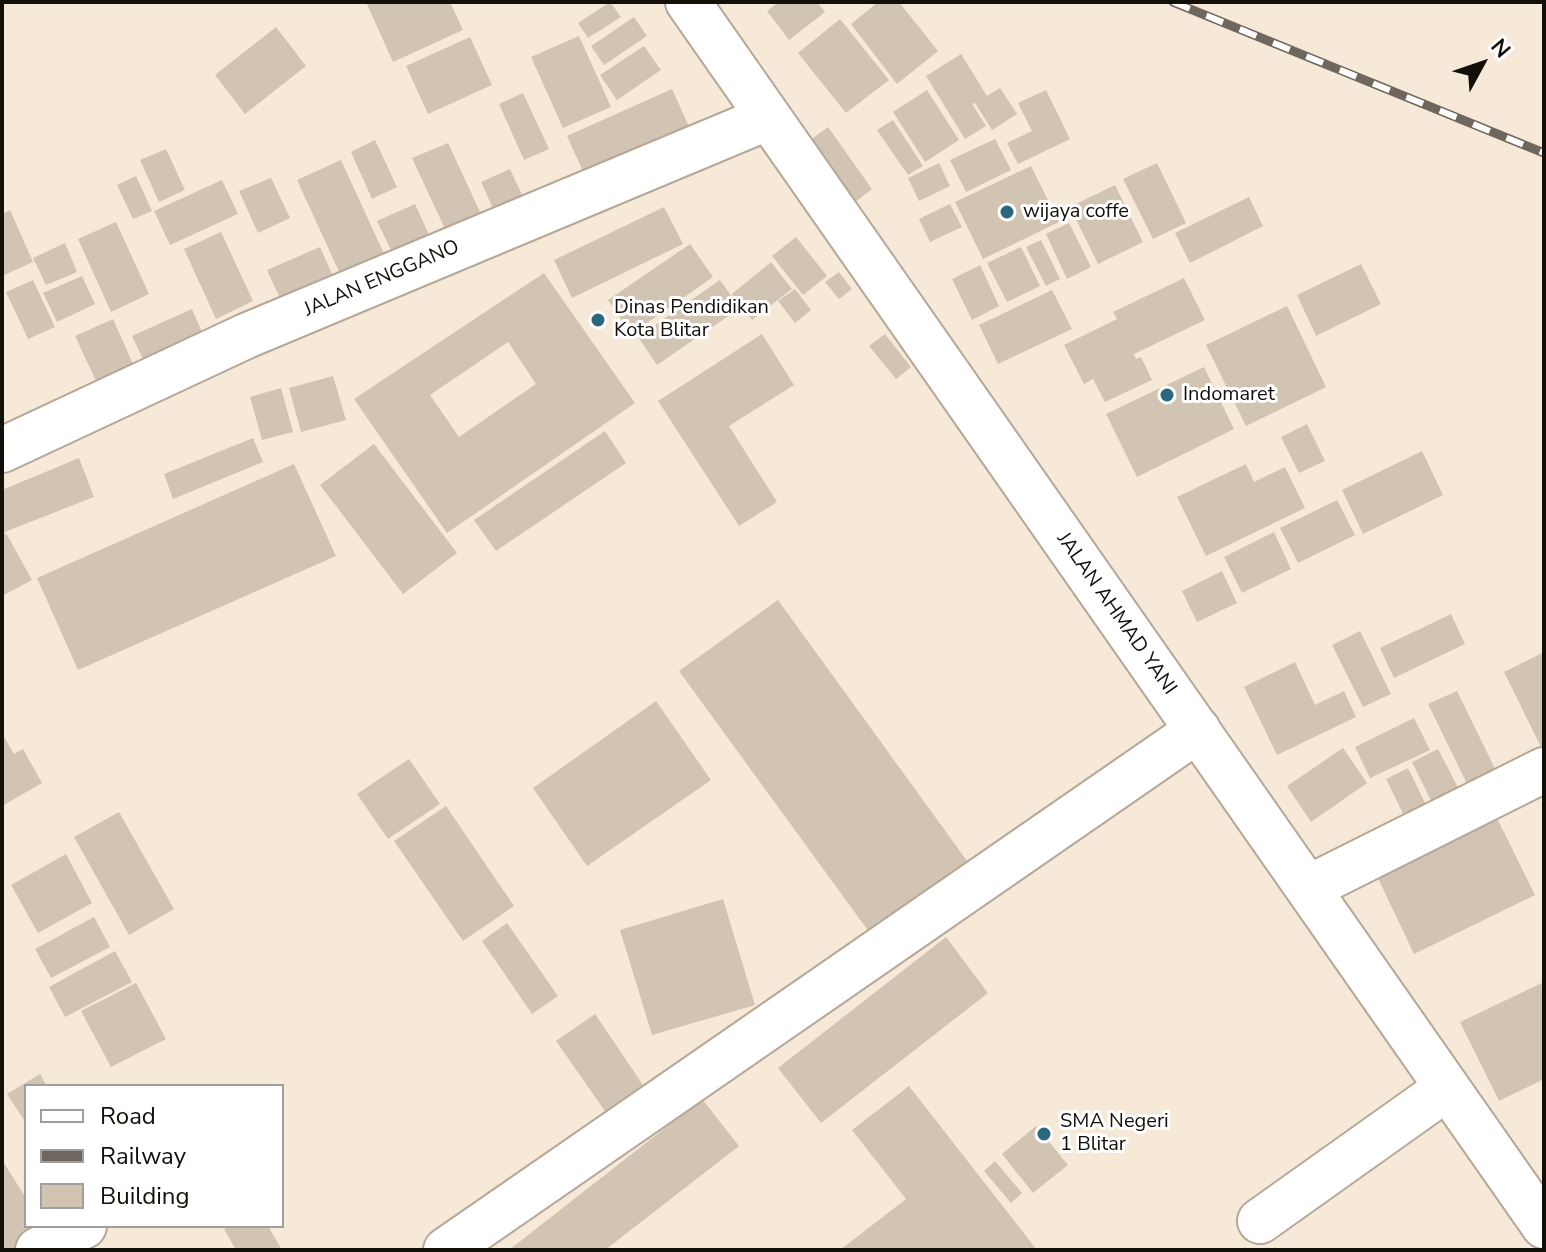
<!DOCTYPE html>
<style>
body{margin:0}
#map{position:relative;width:1546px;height:1252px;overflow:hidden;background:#f7e9d8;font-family:"Nunito Sans",sans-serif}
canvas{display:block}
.frame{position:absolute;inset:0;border:4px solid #130f09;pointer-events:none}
.legend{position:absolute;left:24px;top:1084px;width:260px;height:144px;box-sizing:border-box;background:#fff;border:2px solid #a19f9d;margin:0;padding:10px 14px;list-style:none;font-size:24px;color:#130f09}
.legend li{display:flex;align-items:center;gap:16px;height:40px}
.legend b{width:40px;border:2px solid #a19f9d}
.north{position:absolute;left:1442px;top:24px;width:80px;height:80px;-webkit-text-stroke:6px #fff;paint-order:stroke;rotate:50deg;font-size:22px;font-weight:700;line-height:32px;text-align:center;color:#130f09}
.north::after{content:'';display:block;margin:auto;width:28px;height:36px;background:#130f09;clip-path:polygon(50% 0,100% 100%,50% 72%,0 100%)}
</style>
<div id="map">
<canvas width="1546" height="1252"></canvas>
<div class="frame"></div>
<ul class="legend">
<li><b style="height:10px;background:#fff"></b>Road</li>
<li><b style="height:10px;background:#6f675d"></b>Railway</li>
<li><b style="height:22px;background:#d1c4b3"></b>Building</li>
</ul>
<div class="north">N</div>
</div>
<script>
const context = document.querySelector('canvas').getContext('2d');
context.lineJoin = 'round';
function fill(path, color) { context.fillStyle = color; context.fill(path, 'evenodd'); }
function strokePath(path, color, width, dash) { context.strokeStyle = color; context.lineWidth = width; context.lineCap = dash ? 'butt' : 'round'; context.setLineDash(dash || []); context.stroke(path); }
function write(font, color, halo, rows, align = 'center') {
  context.font = font + ' "Nunito Sans",sans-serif'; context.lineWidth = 6; context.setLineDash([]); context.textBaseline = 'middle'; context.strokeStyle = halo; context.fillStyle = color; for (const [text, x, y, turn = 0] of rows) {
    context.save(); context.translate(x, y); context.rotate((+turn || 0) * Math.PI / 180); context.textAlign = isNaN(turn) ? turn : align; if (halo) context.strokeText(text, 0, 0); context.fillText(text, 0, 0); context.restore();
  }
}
const building = new Path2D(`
 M366 2H450L463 30 393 62Z
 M610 2 621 17 588 38 578 23Z
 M779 2H817L825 12 789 40 767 11Z
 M878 2H899L938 51 897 84 851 24Z
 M634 17 647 36 604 65 591 46Z
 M840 19 889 80 846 113 798 53Z
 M276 27 306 66 245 114 215 75Z
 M579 36 611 107 563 128 531 57Z
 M470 37 492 85 428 114 406 66Z
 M644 46 661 70 617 100 600 75Z
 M961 54 987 96 1000 88 1017 114 992 130 975 103 972 104 986 126 965 139 926 76Z
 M672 89 691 131 586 178 567 136Z
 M927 90 959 140 925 162 893 112Z
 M1046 90 1070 139 1018 164 1007 143 1032 131 1018 103Z
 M523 93 549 149 524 160 499 104Z
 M893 120 923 166 908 175 877 130Z
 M828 127 872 189 854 203 809 141Z
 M995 139 1011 170 966 192 950 160Z
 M375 140 397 187 372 199 351 152Z
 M448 143 481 214 446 231 412 158Z
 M166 149 185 190 159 202 140 160Z
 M341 160 385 256 341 276 297 180Z
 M939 163 950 186 919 201 908 178Z
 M1157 163 1186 223 1153 239 1123 179Z
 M1031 166 1059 222 983 259 955 202Z
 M510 169 531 214 502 228 481 182Z
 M136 176 152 211 133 219 117 185Z
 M271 178 290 218 258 233 239 191Z
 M222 180 238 214 170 245 154 211Z
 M1115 185 1143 242 1098 264 1070 207Z
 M1249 197 1263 226 1190 263 1175 233Z
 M415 204 430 237 393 254 377 221Z
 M950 204 962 227 930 242 919 219Z
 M664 207 683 244 572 298 554 260Z
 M10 210 33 262 2 276V214Z
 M116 222 149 294 111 312 78 239Z
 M1069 223 1091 267 1067 279 1046 234Z
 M221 232 253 301 216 319 184 249Z
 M796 237 827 276 803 295 772 256Z
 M1041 240 1060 279 1046 286 1026 247Z
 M65 243 77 272 46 285 33 258Z
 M690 244 713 277 631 334 608 300Z
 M320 247 340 292 288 316 267 270Z
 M1021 247 1040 286 1007 302 987 263Z
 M771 262 792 289 752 320 732 294Z
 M1361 264 1381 304 1316 336 1297 295Z
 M980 265 999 306 972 320 952 279Z
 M839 272 852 289 839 299 825 282Z
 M544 273 635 403 447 533 354 399ZM508 342 536 384 459 437 430 395Z
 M82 276 95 304 57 322 43 293Z
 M1184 278 1205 320 1134 354 1136 359 1141 357 1152 380 1105 402 1093 379 1084 384 1064 345 1117 319 1113 312Z
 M33 280 55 327 28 339 6 292Z
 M720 280 740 308 657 365 638 337Z
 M795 289 811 310 795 323 778 301Z
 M1052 290 1072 329 998 364 979 325Z
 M1287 306 1326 387 1246 426 1206 345Z
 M192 309 208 346 149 372 132 336Z
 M113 319 141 382 104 398 75 336Z
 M762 334 794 385 729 426 777 502 739 526 658 401Z
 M885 334 911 367 896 379 869 346Z
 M1204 367 1234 429 1137 477 1106 414Z
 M333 376 346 420 301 432 289 388Z
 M281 388 293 432 262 440 250 397Z
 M1307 424 1325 461 1299 473 1281 437Z
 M605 431 626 463 496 551 474 520Z
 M253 438 263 462 173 499 164 474Z
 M374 444 457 553 403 594 320 485Z
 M1422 451 1443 495 1363 534 1342 490Z
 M79 458 94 497 2 533V490Z
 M294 464 336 556 78 670 37 578Z
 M1246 464 1254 482 1285 467 1305 508 1206 556 1177 497Z
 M1337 500 1355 535 1298 563 1280 528Z
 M1274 532 1291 569 1242 593 1224 557Z
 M6 533 32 580 2 596V536Z
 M1222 571 1237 603 1197 622 1182 591Z
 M778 600 970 865 872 936 679 671Z
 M1451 614 1465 644 1394 678 1380 648Z
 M1360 631 1391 694 1363 707 1332 645Z
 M1544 652V748L1542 749 1504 672Z
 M1295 662 1315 705 1344 691 1356 717 1277 755 1244 687Z
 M1457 691 1501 781 1473 796 1428 704Z
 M656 701 711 780 587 866 533 788Z
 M1414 718 1430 750 1370 778 1355 747Z
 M2 733 14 754 23 749 42 783 2 806Z
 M1343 748 1367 783 1311 822 1287 786Z
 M1438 749 1465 801 1438 815 1412 762Z
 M409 759 440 804 388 839 357 794Z
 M1408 768 1433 819 1411 830 1386 779Z
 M446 806 514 906 463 941 394 841Z
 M119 812 174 909 129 935 74 837Z
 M1495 814 1535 895 1414 954 1375 872Z
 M66 854 92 903 38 933 11 885Z
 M723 899 755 1005 652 1035 620 930Z
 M94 917 110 947 51 978 35 949Z
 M507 923 558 996 532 1014 482 941Z
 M946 937 988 993 821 1123 778 1068Z
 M115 951 132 982 65 1017 49 987Z
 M1544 982V1079L1499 1101 1460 1022Z
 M136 983 166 1039 111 1067 81 1011Z
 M595 1014 643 1085 605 1111 556 1041Z
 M40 1074 47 1086H26V1123L7 1094Z
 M909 1086 1037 1250H840L906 1199 852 1130Z
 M702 1099 739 1146 605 1250H509Z
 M1036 1126 1068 1165 1033 1193 1002 1154Z
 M2 1160 26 1198V1226L45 1228 10 1250H2Z
 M995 1161 1022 1193 1011 1203 984 1171Z
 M230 1226H268L282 1250H236L224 1229Z`);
const minor = new Path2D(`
 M2 450 246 336 767 118
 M1310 887 1544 770
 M1260 1221 1447 1088
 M38 1250 84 1226
 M446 1250 1198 730`);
const major = new Path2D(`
 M688 2 1544 1226`);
const rail = new Path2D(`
 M1173 2 1544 153`);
const markers = [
 [1007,212,8,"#29687d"],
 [598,320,8,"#29687d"],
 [1167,395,8,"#29687d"],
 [1044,1134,8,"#29687d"]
];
const poiNames = [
 ["wijaya coffe",1023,212],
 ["Dinas Pendidikan",614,308],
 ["Kota Blitar",614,331],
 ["Indomaret",1183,395],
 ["SMA Negeri",1060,1122],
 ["1 Blitar",1060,1145]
];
const streetNames = [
 ["JALAN ENGGANO",382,279,-23],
 ["JALAN AHMAD YANI",1116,614,55]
];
fill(building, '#d1c4b3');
strokePath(minor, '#b5a898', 48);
strokePath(major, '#b5a898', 48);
strokePath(minor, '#fff', 44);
strokePath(major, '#fff', 44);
strokePath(rail, '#6f675d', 9);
strokePath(rail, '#fff', 6, [18]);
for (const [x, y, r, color] of markers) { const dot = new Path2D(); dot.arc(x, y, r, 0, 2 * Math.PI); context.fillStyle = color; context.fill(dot); strokePath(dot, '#fff', 3); }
write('20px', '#130f09', '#fff', poiNames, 'left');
write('20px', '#130f09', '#fff', streetNames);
</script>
